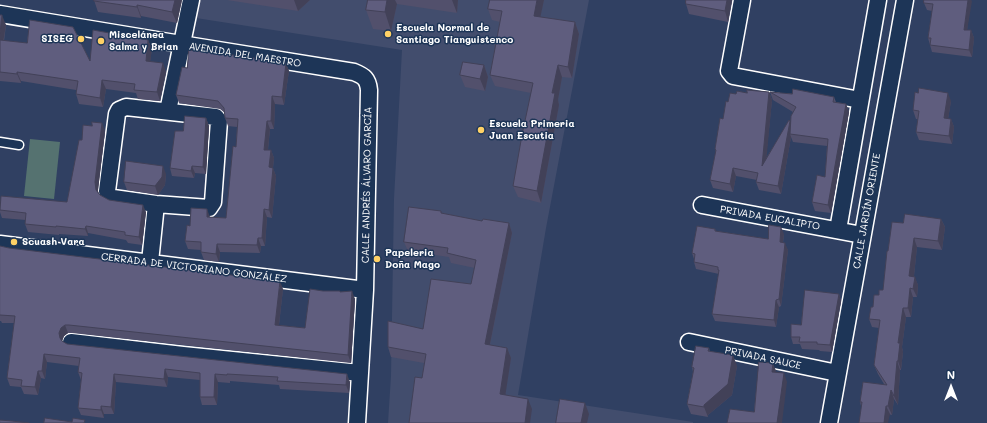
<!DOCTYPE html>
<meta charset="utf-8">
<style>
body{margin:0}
#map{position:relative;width:987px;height:423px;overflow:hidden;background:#304062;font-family:Mali,sans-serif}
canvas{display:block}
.north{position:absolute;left:931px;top:367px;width:40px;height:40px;-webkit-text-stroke:3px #1d3557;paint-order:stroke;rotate:0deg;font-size:11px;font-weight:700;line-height:16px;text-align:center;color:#fff}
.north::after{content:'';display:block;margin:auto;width:14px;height:18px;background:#fff;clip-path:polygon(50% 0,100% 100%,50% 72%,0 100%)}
</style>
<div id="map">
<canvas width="987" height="423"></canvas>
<div class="north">N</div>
</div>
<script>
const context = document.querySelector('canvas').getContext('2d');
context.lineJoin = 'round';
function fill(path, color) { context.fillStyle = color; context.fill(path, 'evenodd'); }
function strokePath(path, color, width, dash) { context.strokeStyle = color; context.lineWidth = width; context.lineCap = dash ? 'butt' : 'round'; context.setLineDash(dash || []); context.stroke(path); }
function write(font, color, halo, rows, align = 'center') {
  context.font = font + ' Mali,sans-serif'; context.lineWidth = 3; context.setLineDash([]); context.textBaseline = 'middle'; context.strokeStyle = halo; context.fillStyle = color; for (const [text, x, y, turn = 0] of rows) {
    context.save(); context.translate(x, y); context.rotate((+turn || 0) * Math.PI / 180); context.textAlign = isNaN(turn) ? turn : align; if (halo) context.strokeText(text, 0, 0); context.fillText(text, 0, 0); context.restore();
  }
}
const built = new Path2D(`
 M199 0H589L546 228 518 395 693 422V423H388L391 376 394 199 402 50 196 18Z`);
const green = new Path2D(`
 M30 139 60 142 54 199 24 196Z`);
const lane = new Path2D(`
 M0 142 19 145`);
const street = new Path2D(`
 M742 0 729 71 733 76 860 100
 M0 14 181 44 354 72C364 76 368 79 369 90L365 290 357 423
 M126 107 216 117 219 121 213 202 209 208 156 204 113 198 108 195 107 191 117 114 119 110Z
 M168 111 191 0
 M702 205 862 235
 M838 230 878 0
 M0 244 365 290
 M150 262 156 204
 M71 342 183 355 360 373
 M689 342 837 373
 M829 423 905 0`);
const wall = new Path2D(`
 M94 0H182L177 23 141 16V18L98 12Z
 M227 0H310L298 11Z
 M368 0H458L457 13 397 4 391 31 373 29 366 10Z
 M490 0H544L540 17 575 22 579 34 572 78 562 77 558 100 559 105 541 203 518 197 513 186 531 93 495 86 490 75 500 22 492 20 488 9Z
 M685 0H732L728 22 689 14 686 4V2Z
 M924 0H971L967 30H971L974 38 972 57 932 52 928 38 932 11 927 10 924 3Z
 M0 15 6 25 4 41 90 61 148 40 152 49 150 61 166 72 160 101 138 99 136 93 106 89 103 107 79 104 76 94V90L21 81V83L0 81Z
 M286 63 289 71 284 105 275 104 274 129H270L268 150H271L274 158 273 168 276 176 272 218 267 217 265 246H261L260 253 220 252 219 262 204 260 201 252V250L188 249 185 241 190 226 210 217 226 218 236 147 237 127 228 126 225 118V113L220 109 179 103 176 95 187 68Z
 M484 65 488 77 485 91 465 87 460 75Z
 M769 92 772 100 766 158 790 121 791 122 793 112 773 100 770 92 834 97 836 102 846 104 849 112 831 213 815 211 812 202 825 177 827 146 793 142 791 137 781 194 759 190 756 182 757 180 736 176 733 192 713 188 710 180 716 152 715 149 723 119 728 102 736 94Z
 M951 101 948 119H951L954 127 952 144 919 140 916 132 918 119H916L913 110Z
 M206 118 209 126 206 174 195 173 194 178 172 176 170 168 183 131Z
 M105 131 98 190V192L100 195 109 200 146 212 142 245 128 243 126 240 88 233V236L59 234V235L28 232 25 224 26 220 2 218 0 212V203L67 202 82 140Z
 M166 174 165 185 158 195 127 190 124 182Z
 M442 213 482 221 509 223 512 233 490 345 507 348 511 358 505 395 532 409 422 378 424 363 391 357 388 347 423 329 471 284 475 268 451 263 449 257 408 251 404 242Z
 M941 219 945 227 942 250 917 247 914 276 918 285 917 297H913L911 317H906L902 347 903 352 901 370H900L898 405 894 399 892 415 861 406 860 402 884 384 878 374 874 365 879 328 872 327 869 319 873 307 879 295 883 290 888 251 903 223Z
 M715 229 716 231 768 239 784 234 783 243 788 250 781 306 779 307 776 327 715 321 712 314 719 274 696 269 694 262V259L692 253Z
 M0 246 9 248 283 289 279 325 305 328 323 291 341 292 355 299 351 363 72 333H68L64 336 62 341 67 344 350 382 349 393 280 389 279 385 230 381V383L218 382 217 405H202L200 397V380L168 377 167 387 116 382 114 414H104V418L81 415 78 408 81 380 78 372 79 366 47 362 45 379 41 378 38 395 24 394 21 387 10 386 7 378 14 323H2L1 321H0Z
 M839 294 841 301 832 352 820 351 819 350 802 349 800 344H793L791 337 801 325Z
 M709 348 710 352 737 366 732 395 708 415V417L691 414 687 404 693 372 692 367Z`);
const shadedWall = new Path2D(`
 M175 0H182L177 23 172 12Z
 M294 0H310L298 11Z
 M387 0H395L397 4 391 31 385 12Z
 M452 0H458L457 13Z
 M537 0H544L538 28 534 16Z
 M727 0H732L728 22 725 11Z
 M968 0H971L972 1 966 37 964 30Z
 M137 5 141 16V18L137 7Z
 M2 15 6 25 2 49 0 43V33Z
 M575 22 579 34 572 78 568 67Z
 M971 30 974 38 972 57 969 50Z
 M148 40 152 49 149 70 146 61Z
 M163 63 166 72 160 101 157 92Z
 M286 63 289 71 284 105 282 97Z
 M484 65 488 77 485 91 480 79Z
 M558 65 562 77 558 100 559 105 541 203 537 191 552 93Z
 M17 72 21 81V83L17 74Z
 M102 80 106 89 103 107 100 98Z
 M769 92 772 100 765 174 762 166Z
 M948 93 951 101 947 126 944 118Z
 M272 96 275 104 274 129 271 121Z
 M846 104 849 112 831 213 828 205Z
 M206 118 209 126 206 174 203 167Z
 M951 119 954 127 952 144 949 136Z
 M267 121 270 129 267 158 264 150Z
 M790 121 793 129 790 134 791 137 781 194 778 186Z
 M102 123 105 131 98 190 99 197 96 190 95 182Z
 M271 150 274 158 272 176 269 167Z
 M163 166 166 174 165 185 158 195 155 186Z
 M192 166 195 173 194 178 191 171Z
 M273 168 276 176 272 218 269 210Z
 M733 168 736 176 733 192 730 184Z
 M143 205 146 212 142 245 139 237Z
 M207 209 210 217H207Z
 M264 209 267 217 265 246 262 238Z
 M941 219 945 227 942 250 938 241Z
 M509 223 512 233 488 354 485 344Z
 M86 226 88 233V236L85 229Z
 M781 227 784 234 782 249 780 242Z
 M258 238 261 246 260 253 257 245Z
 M914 238 917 247 913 285 909 276Z
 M785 243 788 250 781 306 779 299Z
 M217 244 220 252 219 262 216 254Z
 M915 277 918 285 917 297 913 289Z
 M280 281 283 289 278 333 275 325Z
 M910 288 913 297 911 317 908 308Z
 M352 291 355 299 351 363 348 355Z
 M839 294 841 301 832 352 830 345Z
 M776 300 779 307 776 327 774 320Z
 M903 308 906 317 902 347 903 352 901 370 898 361V343Z
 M65 325 68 333 64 336 62 341 60 338 59 333 61 328Z
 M507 348 511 358 504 404 500 394Z
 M44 354 47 362 45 379 42 371Z
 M733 355 737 366 732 395 708 415V417L704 407V405Z
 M897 361 900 370 898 405 894 396Z
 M773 363 776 371 775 381 772 372Z
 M165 369 168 377 167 387 164 379Z
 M38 371 41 378 38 395 35 387Z
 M784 373 787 382 782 423H777Z
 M114 374 116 382 114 414 111 407Z
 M215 374 218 382 217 405 214 397Z
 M347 374 350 382 349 393 346 385Z
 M891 390 894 399 892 415 888 406Z
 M528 399 532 409 530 423H525Z
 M585 403 589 414 587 423H581Z
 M101 406 104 414V418L101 410Z
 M886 406 890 414 888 423H884Z`);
const building = new Path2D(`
 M94 0H175L172 12 137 5V7L94 1Z
 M368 0H387L385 12 366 10Z
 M490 0H537L534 16 575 22 568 67 558 65 552 93H555L537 191 513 186 522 135 533 83 490 75 502 11 488 9Z
 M686 0H727L725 11 686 4Z
 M924 0H968L964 30H971L969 50 930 45 931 38H928L933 4 924 3Z
 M0 15H2L0 33Z
 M30 20 73 27 90 61 93 30 148 40 146 61 163 63 157 92 134 90 135 84 102 80 100 98 76 94 78 81 17 72V74L0 72V40L27 43Z
 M189 50 242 56 286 63 282 97 272 96 271 121H267L264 150H271L269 167 273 168 269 210 264 209 262 238H258L257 245 217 244 216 254 201 252V242L185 241 187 225 190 226 191 208 207 209V217L226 218 233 146 236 147 238 119 225 118 224 108 218 101 176 95 182 67 187 68Z
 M463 62 484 65 480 79 460 75Z
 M919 88 948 93 944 118 951 119 949 136 916 132 919 111 913 110 915 92 918 93Z
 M793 89 834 97 833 102 846 104 828 205 812 202 817 175 825 177 828 139 790 134 791 116 796 107 770 92 792 94Z
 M747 90 769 92 762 166 789 120 790 121 778 186 756 182 758 173 733 168 730 184 710 180 716 150 715 149 720 118 723 119 726 101 728 102 730 93 736 94 737 91 747 93Z
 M185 116 206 118 203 167 192 166 191 171 170 168 175 131H183Z
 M92 122 102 123 95 182 96 190 100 195 109 200 143 205 139 237 125 235V232L86 226 85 229 56 226V227L25 224 26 213 0 210 1 196 67 202 79 140H82L83 125 92 126Z
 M126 161 163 166 162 177 155 186 124 182Z
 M409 207 441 211V213L482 221 483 219 509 223 485 344 507 348 500 394 528 399 525 423H409L415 377 422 378 426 354 388 347V321L423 329 431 279 471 284 476 260 447 253 448 248 404 242Z
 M905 214 941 219 938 241 914 238 909 276 915 277 913 289 910 288 908 308H903L898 343H900L898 361H897L894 396 891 390 888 406H886L884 423H859L862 402H860L863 382 887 385 874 365 880 320 869 319 871 307H873L874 295H879V290H883L887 251H888L892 222 903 223Z
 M769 225 781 227 780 242 785 243 779 299 776 300 774 320 712 314 719 270H718V267L694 262 695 254 692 253 697 226 715 229V231L768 239Z
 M0 246 9 248 280 281 275 325 305 328 310 289 323 291H340V292L352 291 348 355 69 325H65L61 328 59 333 60 338 62 341 67 344 347 374 346 385 277 381 278 377 227 374V375L215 374 214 397H200V373L165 369 164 379 114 374 111 407 101 406V410L78 408 82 373 78 372 80 358 44 354 42 371H38L35 387 21 386 22 380 7 378 15 316 0 315Z
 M805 290 839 294 830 345 817 344V342H799L800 337H791V324L801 325Z
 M696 346 709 348 708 351 733 355 728 384 704 405V407L687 404 694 368 692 367Z
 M759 362 773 363 772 372 784 373 777 423H727L730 409 754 412Z
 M560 399 585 403 581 423H556Z
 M45 418 72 422 73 418 85 420 84 423H44Z
 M0 420 12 421 29 423H0Z`);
const markers = [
 [388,34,4,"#ffd166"],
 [81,39,4,"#ffd166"],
 [101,41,4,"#ffd166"],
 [481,130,4,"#ffd166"],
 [14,242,4,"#ffd166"],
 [377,259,4,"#ffd166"]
];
const poiNames = [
 ["Escuela Normal de",396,28],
 ["Santiago Tianguistenco",396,40],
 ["Miscelánea",109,35],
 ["Salma y Brian",109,47],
 ["SISEG",73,39,"right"],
 ["Escuela Primeria",489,124],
 ["Juan Escutia",489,136],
 ["Scuash Vara",22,242],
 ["Papeleria",385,253],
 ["Doña Mago",385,265]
];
const streetNames = [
 ["AVENIDA DEL MAESTRO",245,55,9],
 ["CALLE ANDRÉS ÁLVARO GARCÍA",367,185,-89],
 ["CALLE JARDÍN ORIENTE",867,211,-80],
 ["PRIVADA EUCALIPTO",770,218,10],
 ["CERRADA DE VICTORIANO GONZÁLEZ",194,268,7],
 ["PRIVADA SAUCE",763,358,12]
];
fill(built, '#424d6d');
fill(green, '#557270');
strokePath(lane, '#fff', 11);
strokePath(street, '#fff', 19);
strokePath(lane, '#1d3557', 8);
strokePath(street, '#1d3557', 16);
fill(wall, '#52506c');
fill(shadedWall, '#424158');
fill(building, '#5f5d7e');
strokePath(building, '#424158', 1);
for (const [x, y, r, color] of markers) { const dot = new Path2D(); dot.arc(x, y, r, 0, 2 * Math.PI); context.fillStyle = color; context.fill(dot); strokePath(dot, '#1d3557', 1.5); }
write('bold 10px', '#fff', '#1d3557', poiNames, 'left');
write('10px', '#fff', '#1d3557', streetNames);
</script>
